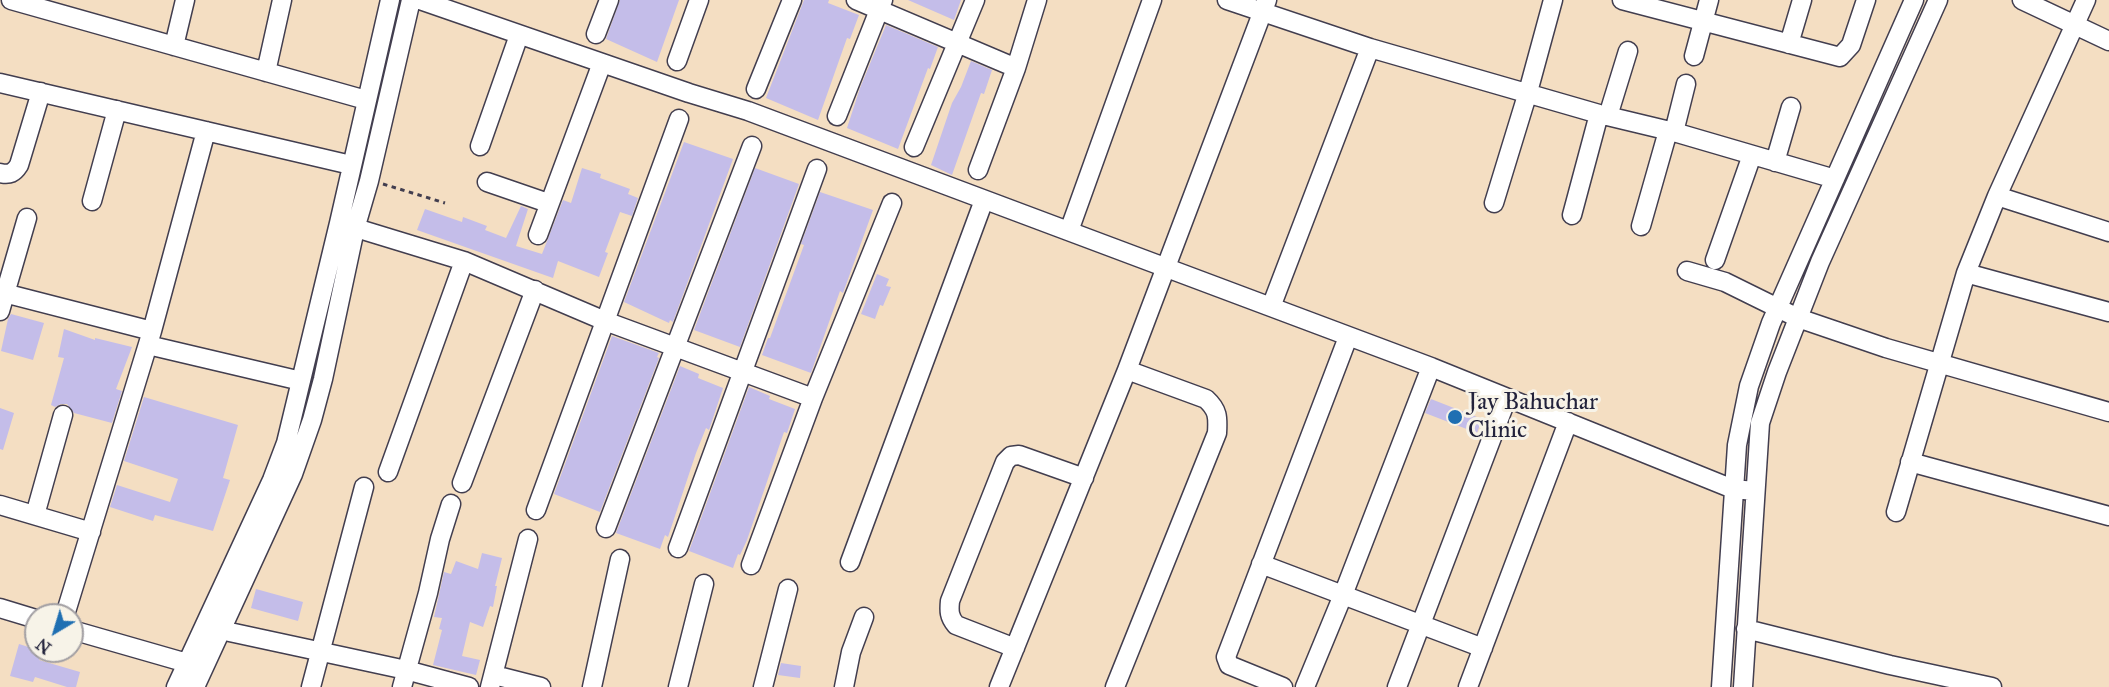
<!DOCTYPE html>
<style>
body{margin:0}
#map{position:relative;width:2109px;height:687px;overflow:hidden;background:#f4dec2;font-family:"IM FELL Great Primer",serif}
canvas{display:block}
.north{position:absolute;left:24px;top:603px;width:60px;height:60px;box-sizing:border-box;background:#f7f3e8;border:2px solid #a29fa3;border-radius:50%;rotate:218deg;font-size:16px;font-weight:700;line-height:24px;text-align:center;color:#22223b}
.north::after{content:'';display:block;margin:auto;width:21px;height:27px;background:#1f6fb2;clip-path:polygon(50% 0,100% 100%,50% 72%,0 100%)}
</style>
<div id="map">
<canvas width="2109" height="687"></canvas>
<div class="north">N</div>
</div>
<script>
const context = document.querySelector('canvas').getContext('2d');
context.lineJoin = 'round';
function fill(path, color) { context.fillStyle = color; context.fill(path, 'evenodd'); }
function strokePath(path, color, width, dash) { context.strokeStyle = color; context.lineWidth = width; context.lineCap = dash ? 'butt' : 'round'; context.setLineDash(dash || []); context.stroke(path); }
function write(font, color, halo, rows, align = 'center') {
  context.font = font + ' "IM FELL Great Primer",serif'; context.lineWidth = 6; context.setLineDash([]); context.textBaseline = 'middle'; context.strokeStyle = halo; context.fillStyle = color; for (const [text, x, y, turn = 0] of rows) {
    context.save(); context.translate(x, y); context.rotate((+turn || 0) * Math.PI / 180); context.textAlign = isNaN(turn) ? turn : align; if (halo) context.strokeText(text, 0, 0); context.fillText(text, 0, 0); context.restore();
  }
}
const building = new Path2D(`
 M620 0H679L657 62 606 39Z
 M804 0H829L828 3 859 15 850 39 847 38 818 120 766 98Z
 M908 0H961L954 20Z
 M886 25 938 47 930 69 928 68 898 149 847 128 860 88Z
 M971 61 992 70 984 94 981 93 952 175 931 165 952 103 961 87Z
 M684 142 733 159 673 322 670 320 669 323 624 302Z
 M582 168 601 174 600 178 630 189 628 194 638 198 632 216 620 212 605 252 608 253 599 277 558 261 553 278 417 230 425 209 462 222 463 217 487 226 485 230 506 238 521 206 528 209 516 246 542 254 563 200 571 203Z
 M755 168 799 184 740 347 694 330Z
 M820 192 873 210 843 293 840 291 811 373 762 355 768 338H770L804 245 801 244Z
 M877 274 889 279 886 286 891 287 883 306 880 305 875 319 861 314Z
 M11 314 44 323 33 360 1 351 8 319Z
 M64 329 95 340V338L132 347 116 389 122 391 112 423 74 413 67 404H61L55 407 51 405 64 358 58 357Z
 M612 336 659 353 657 357 659 358 600 512 554 494Z
 M680 366 699 374 698 378 723 388 709 430 706 428 696 453 668 537 665 535 660 549 616 533Z
 M749 387 770 396 769 399 795 409 787 433 784 432 747 540 740 555 738 554 733 568 689 551Z
 M144 397 238 425 223 478 230 480 213 531 155 515 153 521 110 507 117 485 170 502 178 479 124 461Z
 M1431 399 1482 419 1477 433 1425 413Z
 M0 408 14 413 3 450 0 449Z
 M482 553 502 558 495 586H497L493 607 490 606 483 627 470 622 462 656 480 660 476 675 433 665 442 630 439 629 442 618 434 617 444 572 451 574 456 561 478 569Z
 M256 589 303 602 298 621 251 608Z
 M19 644 41 651 39 660 80 672 76 687H67L35 677 33 682 10 676Z
 M781 663 801 666 800 678 778 675Z`);
const path = new Path2D(`
 M383 184 445 203`);
const minor = new Path2D(`
 M11 0 366 100
 M420 0 689 93 748 111 1431 367 1733 489 1755 491
 M856 0 1016 68
 M1227 0 1370 48 1271 307
 M1622 0 1840 57 1851 45 1866 0
 M2022 0 2109 41
 M596 34 609 0
 M1789 44 1802 0
 M174 46 185 0
 M1370 48 1599 114 1674 132 1835 179
 M1694 56 1709 0
 M677 61 699 0
 M266 72 282 0
 M0 83 351 165
 M756 89 792 0
 M837 116 883 0
 M1608 116 1628 51
 M1674 132 1686 84
 M480 146 519 35
 M914 147 975 0
 M1775 162 1791 107
 M978 170 1016 68 1037 0
 M0 173C10 175 14 173 19 165L41 92
 M487 182 548 203
 M1997 196 2109 232
 M92 201 117 110
 M1494 203 1528 92 1553 0
 M1572 215 1599 114
 M346 225 464 261 605 321 813 398
 M1641 226 1668 131
 M1069 231 1152 0
 M538 235 602 63
 M1715 260 1752 155
 M1687 271 1725 282 1798 318 1886 348 2109 412
 M1966 273 2109 312
 M0 292 152 331
 M0 311 27 218
 M148 345 301 381
 M1910 462 2109 516
 M388 472 464 261
 M462 483 535 290
 M0 505 91 532
 M536 510 679 119
 M1896 512 1966 273 1997 196 2086 0
 M35 515 63 415
 M606 528 752 146
 M678 548 817 169
 M850 562 984 200
 M1261 564 1483 648
 M751 565 813 398 892 203
 M0 608 36 619
 M65 615 152 331 206 131
 M211 628 406 670 469 687
 M1746 629 1890 665 1992 687
 M72 630 187 663
 M1015 648 956 625C949 617 949 611 950 601L1005 462 1011 456 1019 455 1084 478
 M494 675 541 687
 M176 687 272 480 286 443 339 223 390 0
 M195 687 293 474 312 420 323 379 355 229 369 181 411 0
 M311 687 364 487
 M402 687 428 593 440 539 451 504
 M490 687 528 539
 M592 687 620 559
 M678 687 704 584
 M763 687 788 589
 M844 687 851 652 864 617
 M999 687 1127 370 1267 0
 M1115 687 1217 433C1218 417 1218 410 1206 399L1127 370
 M1283 687 1229 665 1226 657 1348 337
 M1305 687 1343 595 1431 367
 M1397 687 1507 398
 M1468 687 1568 422
 M1721 687 1737 445 1749 386 1771 323 1914 0
 M1743 687 1760 423 1777 372 1820 262 1938 0`);
const markers = [
 [1455,417,8,"#1f6fb2"]
];
const poiNames = [
 ["Jay Bahuchar",1468,403],
 ["Clinic",1468,431]
];
fill(building, '#c4bde9');
strokePath(minor, '#423e4f', 21);
strokePath(path, '#423e4f', 3, [4.5, 4.5]);
strokePath(minor, '#fff', 18);
for (const [x, y, r, color] of markers) { const dot = new Path2D(); dot.arc(x, y, r, 0, 2 * Math.PI); context.fillStyle = color; context.fill(dot); strokePath(dot, '#f7f3e8', 2); }
write('24px', '#22223b', '#f7f3e8', poiNames, 'left');
</script>
